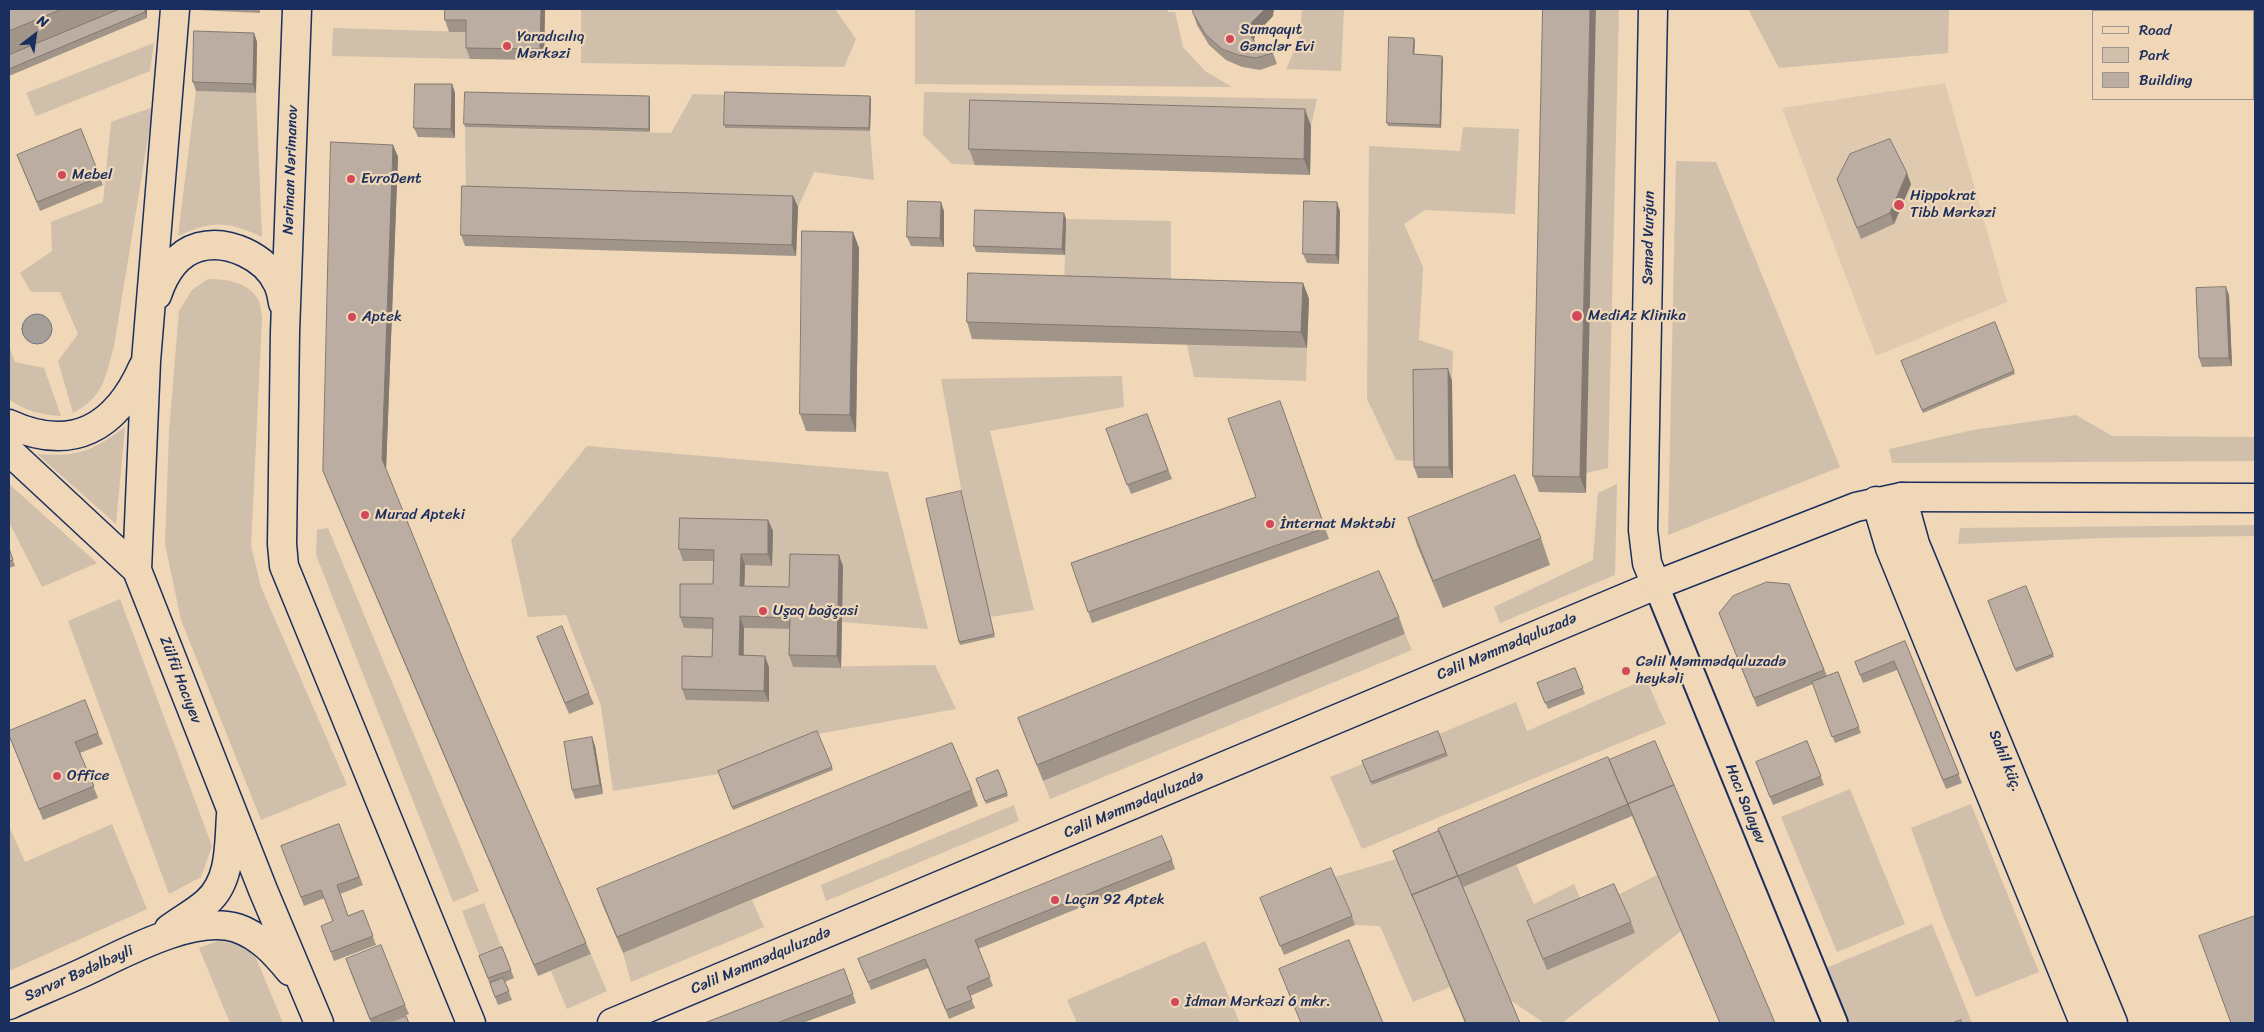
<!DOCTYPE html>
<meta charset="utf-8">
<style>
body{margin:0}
#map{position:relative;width:2264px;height:1032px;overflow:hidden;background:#efd7b7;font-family:Sriracha,sans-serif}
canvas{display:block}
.frame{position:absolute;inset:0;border:10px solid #1b2f5e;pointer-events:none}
.legend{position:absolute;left:2092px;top:10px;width:162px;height:90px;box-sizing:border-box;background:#efd7b7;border:1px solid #9a9493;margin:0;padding:6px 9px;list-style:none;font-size:15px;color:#1b2f5e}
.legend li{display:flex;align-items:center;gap:10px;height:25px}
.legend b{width:25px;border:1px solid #9a9493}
.north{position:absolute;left:10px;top:10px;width:50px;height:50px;-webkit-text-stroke:4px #efd7b7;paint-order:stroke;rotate:30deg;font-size:14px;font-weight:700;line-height:20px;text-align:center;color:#1b2f5e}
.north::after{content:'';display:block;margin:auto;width:18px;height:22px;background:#1b2f5e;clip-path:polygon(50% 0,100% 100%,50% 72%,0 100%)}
</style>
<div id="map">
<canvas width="2264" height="1032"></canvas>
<div class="frame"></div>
<ul class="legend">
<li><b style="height:6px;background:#efd7b7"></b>Road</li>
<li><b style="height:14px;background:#d0bfaa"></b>Park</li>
<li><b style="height:14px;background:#bbada1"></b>Building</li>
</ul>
<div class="north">N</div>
</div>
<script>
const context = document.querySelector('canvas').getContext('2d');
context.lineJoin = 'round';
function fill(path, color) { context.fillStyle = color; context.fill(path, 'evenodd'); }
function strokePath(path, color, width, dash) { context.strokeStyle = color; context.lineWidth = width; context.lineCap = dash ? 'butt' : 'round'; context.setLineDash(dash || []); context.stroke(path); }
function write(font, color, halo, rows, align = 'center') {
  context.font = font + ' Sriracha,sans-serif'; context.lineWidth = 4.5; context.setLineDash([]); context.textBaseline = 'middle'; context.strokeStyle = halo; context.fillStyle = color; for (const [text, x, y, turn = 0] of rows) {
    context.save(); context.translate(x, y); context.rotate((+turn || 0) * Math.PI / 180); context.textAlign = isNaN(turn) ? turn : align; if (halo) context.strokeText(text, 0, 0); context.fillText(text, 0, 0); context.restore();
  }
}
const built = new Path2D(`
 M1945 83 2007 302 1876 356 1782 108Z`);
const green = new Path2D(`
 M581 9H835L856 39 844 67 581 63Z
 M915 9H1168V12H1175L1183 47 1205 71 1232 87 915 84Z
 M1302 9H1344L1341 71 1286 69 1299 40Z
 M1596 9H1619L1608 468 1586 473Z
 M1748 9H1949L1948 53 1779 68Z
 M333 28 470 32V59L332 56Z
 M154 43 150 71 36 116 26 93Z
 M196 91 256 93 262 237C227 221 213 220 178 236Z
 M924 92 1317 99 1311 126 976 116 975 165 952 164 923 135Z
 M693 94 726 95V128L870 131 874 180 814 172 798 207 466 197 465 127 671 133Z
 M153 107 114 346C105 377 105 396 73 413L58 361 78 334 60 292H31L20 273 52 251 51 222 103 202 111 122Z
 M1463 127 1519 129 1515 214 1425 210 1404 224 1423 267 1419 340 1453 351 1452 381H1418V461L1396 460 1367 399 1369 146 1460 151Z
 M1676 161 1716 162 1840 467 1668 535Z
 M1066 219 1171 221V295L1064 292Z
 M208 279C227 279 247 282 258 299 261 304 261 313 262 319L251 546 261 587 347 785 261 820 181 620 165 544 169 431 179 311 192 290Z
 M1187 345 1307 348 1306 381 1194 377Z
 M9 346 15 362 44 368 61 416C41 415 25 411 9 399Z
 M1122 376 1124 407 990 431 1034 610 990 617 962 494 941 379Z
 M2076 415 2112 436 2255 437V461L1892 463 1889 449 1973 430Z
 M125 427 116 524 37 454C80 457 90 452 125 427Z
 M587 446 888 472 928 629 842 622 843 566 793 599 744 598 718 562 716 668 686 700 768 702 743 666 744 628 794 629V667L935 665 956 709 818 734 719 774 613 791 601 706 566 615 528 617 511 540Z
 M9 484 18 492 97 563 42 587 9 522Z
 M1617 484 1615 575 1500 623 1494 607 1593 560 1598 493Z
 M2255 525V536L2102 538 1958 544 1960 528Z
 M328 528 479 891 453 902 316 555 317 530Z
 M120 599 212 846 201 877 169 894 68 621Z
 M1405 634 1412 650 1050 799 1043 781Z
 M1646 679 1666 724 1362 849 1330 777 1363 764 1372 785 1447 756 1439 734 1516 702 1527 731Z
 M1850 789 1905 924 1837 952 1781 817Z
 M1971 804 2039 972 1976 997 1944 919 1911 828Z
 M1014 805 1019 821 826 901 821 885Z
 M112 824 147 909 9 971V826L25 862Z
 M1396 859 1450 987 1413 1002 1380 926 1355 925 1335 877Z
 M1516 864 1534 904 1574 884 1585 909 1618 895 1657 875 1681 931 1562 1023H1544L1510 1000 1462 887Z
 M752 900 764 927 631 982 623 953Z
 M484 903 505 956 483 965 462 911Z
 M1932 924 1972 1023H1849L1826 968Z
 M223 939C238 942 246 947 256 958L283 1023H230L199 948Z
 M1205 941 1240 1023H1077L1067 1000Z
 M591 954 607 991 567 1009 551 971Z`);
const water = new Path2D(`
 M22 329a15 15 0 1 1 30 0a15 15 0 1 1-30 0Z`);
const street = new Path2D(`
 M1656 585 1835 1023`);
const secondary = new Path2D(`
 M175 9 146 361 137 570 263 890 319 1023
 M297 9 285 332 282 544 284 566 471 1023
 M157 295C164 274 177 253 199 247 228 239 266 257 278 284 281 290 282 297 283 303
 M9 424C72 453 116 428 143 367
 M9 451 137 570
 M1902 497 2255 498
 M169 929C181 920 196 912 207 902 231 881 229 845 231 815
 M9 1005C33 994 58 984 82 973 123 954 193 914 237 928 260 936 275 953 290 971
 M612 1023 1656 585`);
const primary = new Path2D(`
 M1653 9 1643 530 1647 563 1656 585 1856 507 1902 497 1915 544 2113 1023
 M1876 501 1890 548 2084 1023`);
const wall = new Path2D(`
 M9 9H147V18L9 76Z
 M196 9H260V13L197 10Z
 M445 9H545L544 60 470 59 466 48V32H449L445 20Z
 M1543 9 1586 493 1539 492 1533 476Z
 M2243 9H2255V21H2253V11H2244Z
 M1193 13 1273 16 1255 35 1254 40 1256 44 1273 53 1277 64 1260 70 1242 67 1226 60 1209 45 1197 25Z
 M254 33 257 42 256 93 196 91 193 82Z
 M1415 41 1414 54 1443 59 1441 128 1388 126 1387 123Z
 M452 84 455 93V138L418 137 414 128Z
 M649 96 650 99V132L465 127 464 124Z
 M870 96 871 99 870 131 725 128 724 125Z
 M1311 126 1310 175 975 165 969 149Z
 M393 145 398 157 386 469 467 669 586 943 591 954 538 976 327 482 323 471Z
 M17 155 100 177 103 185 40 211Z
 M1837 179 1911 184 1894 224 1861 239Z
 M793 196 798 207 796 256 465 246 461 235Z
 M944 211V247L911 246 907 237Z
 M1340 211 1339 264 1307 263 1303 254Z
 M1064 213 1066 219 1065 255 976 252 974 246Z
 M853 232 859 248 856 432 806 431 800 414Z
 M1303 283 1309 299 1307 348 972 339 967 322Z
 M2229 295 2232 366 2202 367 2199 358Z
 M1995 322 2015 374 1923 413 1901 361Z
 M1448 369 1452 381 1453 478H1418L1414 467Z
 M1280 401 1329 539 1092 623 1071 563 1256 497Z
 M1147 414 1172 479 1131 494 1106 429Z
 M961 491 995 637 960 645 959 642Z
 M1408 518 1541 538 1550 565 1443 608 1417 545Z
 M768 520 773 531 772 566 745 565 744 587H789L843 566 841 668 793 667 789 655 790 629 744 628V655L769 667V702L686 700 682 689 712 657 713 629 684 628 680 617 713 584 714 561H683L679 549Z
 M9 548 15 566 9 568Z
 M1789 584 1827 676 1838 672 1861 733 1835 743 1813 684 1757 707 1719 613Z
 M1988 601 2053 654 2054 657 2016 672Z
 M1399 617 1405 634 1043 781 1018 718Z
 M537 637 589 693 594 704 569 714Z
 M1905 641 1962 783 1946 789 1897 670 1863 683 1855 662Z
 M1575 668 1585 694 1548 709 1537 683Z
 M817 731 833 770 733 810 718 771Z
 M1438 731 1448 756 1372 785 1362 761Z
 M98 733 103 744 80 753 98 798 43 820 9 736Z
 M592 737 595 746 603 794 575 799 572 790Z
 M1807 741 1824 785 1773 805 1759 770Z
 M1609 760 1775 1023H1720L1632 816 1463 887 1520 1023H1465L1393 851Z
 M998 770 1008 796 986 804 976 779Z
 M972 790 978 806 623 953 603 906 597 889Z
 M339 824 363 885 340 894 348 916 363 910 376 945 334 961 321 926 333 922 325 898 304 906 281 846Z
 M1172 860 1175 869 978 949 993 986 970 996 975 1008 949 1019 928 968 871 990 858 959Z
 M1260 898 1352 916 1355 925 1284 955Z
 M1527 921 1631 922 1635 933 1547 970Z
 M502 947 514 978 505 982 512 1000 498 1005 479 956Z
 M349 968 405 1005 409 1014 385 1023H371Z
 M844 969 856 1003 803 1023H705Z`);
const shadedWall = new Path2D(`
 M145 9H147V18L145 12Z
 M541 9H545L544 60 540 49Z
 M1265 9H1274L1273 16 1255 35 1253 44 1249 33 1251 23Z
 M1590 9H1596L1586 493 1580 477Z
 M254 33 257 42 256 93 253 84Z
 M1414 38 1415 41 1414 57 1413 54Z
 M1442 56 1443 59 1441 128 1440 125Z
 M452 84 455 93V138L451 129Z
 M649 96 650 99V132L649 129Z
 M870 96 871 99 870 131 869 128Z
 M1305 109 1311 126 1310 175 1304 159Z
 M393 145 398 157 386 470 382 459Z
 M1907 173 1911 184 1894 224 1890 213Z
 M793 196 798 207 796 256 792 245Z
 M941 202 944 211V247L940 238Z
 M1337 202 1340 211 1339 264 1336 255Z
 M1064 213 1066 219 1065 255 1062 249Z
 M853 232 859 248 856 432 850 415Z
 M1303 283 1309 299 1307 348 1301 332Z
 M2226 287 2229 295 2232 366 2229 358Z
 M1448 369 1452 381 1453 478 1449 467Z
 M768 520 773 531 772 566 768 554Z
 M741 554 745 565 744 598 740 586Z
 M839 555 843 566 841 668 837 656Z
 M740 616 744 628 743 666 739 655Z
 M765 656 769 667V702L764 691Z
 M592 737 595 746 603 794 600 785Z`);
const building = new Path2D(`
 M9 9H62L9 31Z
 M120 9H145V12L9 69V55Z
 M445 9H541L540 49 466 48V20H445Z
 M1193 9H1265L1251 23 1249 33 1256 44 1273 53 1256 58 1238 55 1222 49 1205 34 1193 13Z
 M1543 9H1590L1580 477 1533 476Z
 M194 31 254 33 253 84 193 82Z
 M1389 37 1414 38 1413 54 1442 56 1440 125 1387 123Z
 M415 84H452L451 129 414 128Z
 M465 92 649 96V129L464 124Z
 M725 92 870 96 869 128 724 125Z
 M970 100 1305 109 1304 159 969 149Z
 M81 129 100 177 37 202 17 155Z
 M1890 139 1907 173 1890 213 1857 228 1837 179 1850 154Z
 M331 142 393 145 382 459 467 669 586 943 534 965 323 471Z
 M462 186 793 196 792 245 461 235Z
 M908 201 941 202 940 238 907 237Z
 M1304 201 1337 202 1336 255 1303 254Z
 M975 210 1064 213 1062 249 974 246Z
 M802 231 853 232 850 415 800 414Z
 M968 273 1303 283 1301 332 967 322Z
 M2226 287 2229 358H2199L2196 288Z
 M1995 322 2014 371 1922 410 1901 361Z
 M1448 369 1449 467H1414L1413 370Z
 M1280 401 1325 528 1088 612 1071 563 1256 497 1228 419Z
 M1147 414 1168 470 1127 485 1106 429Z
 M1515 475 1541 538 1433 581 1408 518Z
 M961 491 994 634 959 642 926 499Z
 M680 518 768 520V554H741L740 586 789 587 790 554 839 555 837 656 789 655 790 618 740 616 739 655 765 656 764 691 682 689V656L712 657 713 618 680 617V584H713L714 550 679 549Z
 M9 548 13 560 9 561Z
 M1379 571 1399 617 1037 765 1018 718Z
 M1767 582 1789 584 1824 670 1754 698 1719 613 1733 596Z
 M2026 586 2053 654 2015 669 1988 601Z
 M562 626 589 693 565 703 537 637Z
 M1905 641 1959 774 1943 780 1894 661 1860 675 1855 662Z
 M1575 668 1583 688 1545 703 1537 683Z
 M1838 672 1859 727 1832 737 1812 682Z
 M85 700 98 733 75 742 94 786 39 809 9 735V731Z
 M817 731 832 767 732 807 718 771Z
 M1438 731 1446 753 1371 782 1362 761Z
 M592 737 600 785 572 790 564 742Z
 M1655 741 1674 785 1628 804 1629 807 1609 760Z
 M1807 741 1821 776 1770 797 1756 762Z
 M952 743 972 790 617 937 597 889Z
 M1608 757 1628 804 1458 876 1438 829Z
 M998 770 1007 793 985 801 976 779Z
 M1674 785 1775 1023H1720L1628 804Z
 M339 824 359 877 337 885 348 916 363 910 373 936 331 952 321 926 333 921 321 890 301 897 281 846Z
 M1439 831 1458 876 1412 895 1413 898 1393 851Z
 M1162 836 1172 860 975 940 990 977 967 987 972 1000 946 1010 925 959 868 982 858 959Z
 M1331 868 1352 916 1280 946 1260 898Z
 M1458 876 1520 1023H1466L1412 895Z
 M1614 884 1631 922 1543 959 1527 921Z
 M2255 916V1023H2231L2199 936Z
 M1349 940 1383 1023H1301L1279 969Z
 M381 945 405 1005 370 1019 346 959Z
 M502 947 511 970 488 978 479 956Z
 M844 969 853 994 777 1023H705Z
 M503 978 509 991 495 997 490 983Z
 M406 1016 409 1023H388Z
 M1961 1020 1962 1023H1953Z`);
const markers = [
 [1230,39,5,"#d1495b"],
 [507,46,5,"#d1495b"],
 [62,175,5,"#d1495b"],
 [351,179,5,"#d1495b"],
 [1899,205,6,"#d1495b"],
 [1577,316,6,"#d1495b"],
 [352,317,5,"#d1495b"],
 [365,515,5,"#d1495b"],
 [1270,524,5,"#d1495b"],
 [763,611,5,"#d1495b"],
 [1626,671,5,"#d1495b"],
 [57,776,5,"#d1495b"],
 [1055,900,5,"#d1495b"],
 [1175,1002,5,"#d1495b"]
];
const poiNames = [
 ["Sumqayıt",1240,30],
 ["Gənclər Evi",1240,47],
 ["Yaradıcılıq",517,37],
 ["Mərkəzi",517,54],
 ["Mebel",72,175],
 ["EvroDent",361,179],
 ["Hippokrat",1910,196],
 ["Tibb Mərkəzi",1910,213],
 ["MediAz Klinika",1588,316],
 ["Aptek",362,317],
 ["Murad Apteki",375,515],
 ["İnternat Məktəbi",1280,524],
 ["Uşaq bağçasi",773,611],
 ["Cəlil Məmmədquluzadə",1636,662],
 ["heykəli",1636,679],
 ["Office",67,776],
 ["Laçın 92 Aptek",1065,900],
 ["İdman Mәrkәzi 6 mkr.",1185,1002]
];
const streetNames = [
 ["Nəriman Nərimanov",291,170,-88],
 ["Səməd Vurğun",1649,238,-89],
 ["Cəlil Məmmədquluzadə",1507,647,-23],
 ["Zülfü Hacıyev",180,680,69],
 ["Sahil küç.",2005,761,68],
 ["Hacı Salayev",1745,804,68],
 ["Cəlil Məmmədquluzadə",1134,805,-23],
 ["Cəlil Məmmədquluzadə",761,961,-23],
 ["Sərvər Bədəlbəyli",79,974,-24]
];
fill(built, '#dfcab0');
fill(green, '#d0bfaa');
fill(water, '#a69e98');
strokePath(water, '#6e7281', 1);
strokePath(street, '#1b2f5e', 28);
strokePath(secondary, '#1b2f5e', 31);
strokePath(primary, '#1b2f5e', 31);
strokePath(street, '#efd7b7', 24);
strokePath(secondary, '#efd7b7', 28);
strokePath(primary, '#efd7b7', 28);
fill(wall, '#a1958a');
fill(shadedWall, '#837971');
fill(building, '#bbada1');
strokePath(building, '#837971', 1);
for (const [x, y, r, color] of markers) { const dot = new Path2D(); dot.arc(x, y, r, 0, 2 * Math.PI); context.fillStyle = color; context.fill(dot); strokePath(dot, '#efd7b7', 2); }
write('15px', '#1b2f5e', '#efd7b7', poiNames, 'left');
write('15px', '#1b2f5e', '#efd7b7', streetNames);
</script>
